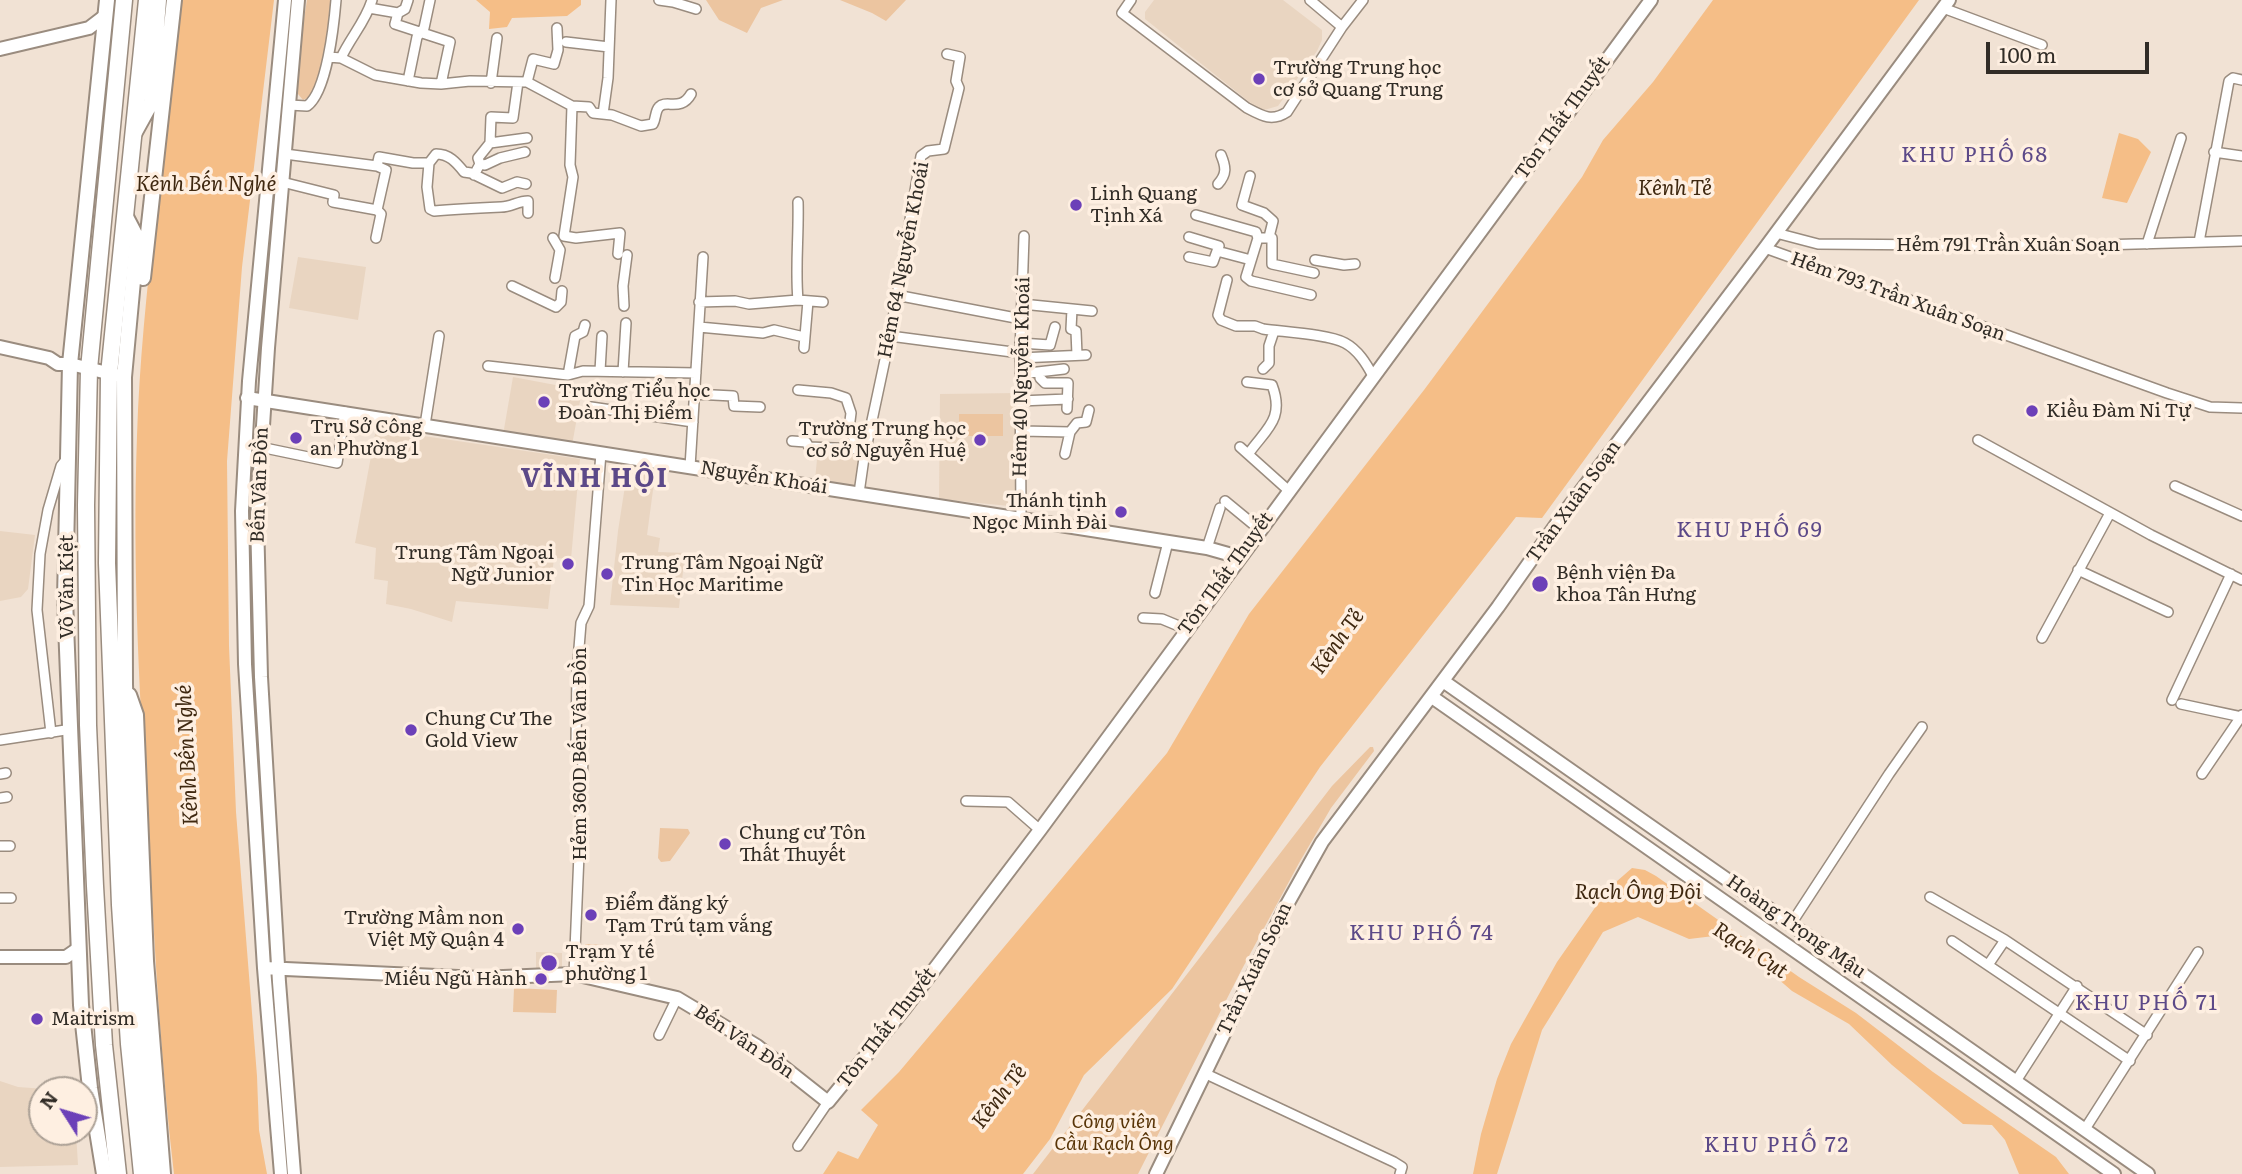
<!DOCTYPE html>
<meta charset="utf-8">
<style>
body{margin:0}
#map{position:relative;width:2242px;height:1174px;overflow:hidden;background:#f1e2d4;font-family:Literata,serif}
canvas{display:block}
.north{position:absolute;left:28px;top:1076px;width:70px;height:70px;box-sizing:border-box;background:#feefe1;border:2px solid #aca196;border-radius:50%;rotate:307deg;font-size:19px;font-weight:700;line-height:28px;text-align:center;color:#312c26}
.north::after{content:'';display:block;margin:auto;width:24px;height:32px;background:#6c40b8;clip-path:polygon(50% 0,100% 100%,50% 72%,0 100%)}
.scale{position:absolute;left:1986px;top:42px;width:163px;height:32px;box-sizing:border-box;border:4px solid #312c26;border-top:0;padding-left:9px;font-size:21px;line-height:24px;white-space:nowrap;color:#312c26;-webkit-text-stroke:5px #feefe1;paint-order:stroke}
</style>
<div id="map">
<canvas width="2242" height="1174"></canvas>
<div class="north">N</div>
<div class="scale">100 m</div>
</div>
<script>
const context = document.querySelector('canvas').getContext('2d');
context.lineJoin = 'round';
function fill(path, color) { context.fillStyle = color; context.fill(path, 'evenodd'); }
function strokePath(path, color, width, dash) { context.strokeStyle = color; context.lineWidth = width; context.lineCap = dash ? 'butt' : 'round'; context.setLineDash(dash || []); context.stroke(path); }
function write(font, color, halo, rows, align = 'center') {
  context.font = font + ' Literata,serif'; context.lineWidth = 7; context.setLineDash([]); context.textBaseline = 'middle'; context.strokeStyle = halo; context.fillStyle = color; for (const [text, x, y, turn = 0] of rows) {
    context.save(); context.translate(x, y); context.rotate((+turn || 0) * Math.PI / 180); context.textAlign = isNaN(turn) ? turn : align; if (halo) context.strokeText(text, 0, 0); context.fillText(text, 0, 0); context.restore();
  }
}
const built = new Path2D(`
 M1154 0H1283L1322 30V40L1317 51 1278 106 1264 110 1257 108 1145 19V12Z
 M298 257 366 267 358 320 289 308Z
 M513 377 582 390 572 445 503 435Z
 M1019 393V507L939 499 940 394Z
 M376 429 580 459 571 559 554 558 548 609 456 601 452 622 411 609 386 604 388 581 374 579 376 548 355 543Z
 M818 449 859 452 862 457 859 486 815 480Z
 M627 473 655 475 647 535 660 538 658 552 685 553 679 608 610 605 618 531Z
 M0 531 35 535 28 589 21 597 0 601Z
 M536 952 562 953V970L536 969Z
 M0 1081 18 1087 59 1090H42V1132H76L78 1165 0 1167Z`);
const green = new Path2D(`
 M307 0H334L327 56 314 95 303 100 293 88Z
 M706 0H783L761 8 747 33 719 20Z
 M840 0H906L886 21 872 13Z
 M959 414H1003V436H959Z
 M1370 747H1373L1374 751 1331 808 1299 863 1242 969 1138 1174H1033L1332 786Z
 M660 828 688 829 690 833 670 861 661 862 658 858Z
 M585 944 605 945 604 962 583 960Z
 M514 988 557 990 556 1013 513 1012Z`);
const water = new Path2D(`
 M181 0H274L242 267 227 461 229 646 236 812 257 1076 259 1130 267 1174H174C161 1064 155 954 149 844 140 708 132 571 137 436 142 290 166 145 181 0Z
 M476 0H581V5L567 16 512 18 507 27 489 29 490 12Z
 M1713 0H1919L1542 518 1516 517 1320 767 1172 989 1084 1075 1050 1139 1023 1174H823L838 1151 858 1159 878 1125 861 1110 899 1072 1167 753 1249 614 1424 390 1582 177 1603 140 1653 82Z
 M2119 133 2138 139 2151 152 2127 203 2102 198Z
 M1632 868 1645 870 1656 876 1799 977 1856 1013 1933 1072 2056 1157 2069 1174H2019L2005 1140 1992 1125 1963 1124 1892 1065 1849 1024 1792 991 1746 951 1714 936 1689 939 1638 917 1603 932 1542 1030 1497 1174H1473L1481 1134 1497 1079 1511 1044 1557 962 1608 889Z`);
const minor = new Path2D(`
 M659 0 673 2 696 9
 M1131 0 1122 13 1247 108C1262 116 1272 122 1287 112L1342 27 1363 0
 M1310 0 1342 27
 M369 8 398 13 395 24 450 42 441 84
 M1943 8 2042 45
 M398 13 405 9 408 0
 M566 42 609 47
 M329 57 341 58 375 75 421 83 441 84 470 81 527 82 572 106 589 107 593 113 612 115 641 126 653 124C656 119 655 111 659 107 666 99 681 112 691 94
 M341 58C350 38 366 21 372 0
 M408 81 417 37 424 28 430 0
 M527 82 533 59 554 64 558 50 557 28
 M491 83 497 38
 M289 105 307 106C327 92 334 24 336 0
 M572 106 570 165 573 177 564 236 576 238 620 233 618 254
 M603 114 608 78 611 0
 M490 143 527 138
 M2214 152 2242 156
 M285 154 377 166 379 157 413 163H429L436 154C449 154 456 162 464 172L471 173 502 188 517 182 526 184
 M429 163 427 187 430 209 434 211C457 209 479 208 501 207 511 207 518 201 528 201V213
 M480 164 485 165 500 158 525 152
 M474 175 480 164 478 158 490 143 491 117 513 118 518 82
 M1250 176 1242 205 1264 213 1273 221 1269 237
 M282 182 334 195 333 202 377 210
 M1218 184C1227 174 1226 167 1221 155
 M1196 215 1256 232 1258 238 1246 277 1251 281 1311 295
 M1776 233 1818 244 2064 246 2242 241
 M1189 237 1219 246 1217 251 1251 260
 M376 238 381 214 377 210 386 170 377 166
 M553 238 560 250 555 278
 M1258 238H1272V264L1314 273
 M2199 242 2229 81 2233 78 2242 80
 M2147 244 2181 138
 M1765 248 2167 393 2210 407 2242 408
 M1189 257 1213 262 1217 251
 M1315 260 1344 265 1355 264
 M1227 280 1218 315 1221 320 1236 326H1255L1263 329C1283 332 1328 334 1345 343 1358 350 1366 363 1373 376
 M512 286 556 307 561 302 562 291
 M896 295 1021 319
 M798 300C795 268 799 235 798 202
 M699 302 735 301 749 304 798 300 823 302
 M1022 304 1092 311
 M624 306 623 286 627 255
 M1072 309 1071 329 1076 331 1077 355
 M699 327 763 333 774 330 804 337
 M890 336 1020 353
 M1020 343 1050 345 1055 327
 M804 348 808 301
 M1020 358 1086 355
 M488 366 568 375 583 371 696 373
 M1263 369 1269 363V346L1274 331
 M600 371 602 336
 M623 372 626 323
 M1040 373V378L1045 383H1068L1067 409
 M1020 374 1064 369
 M568 375 575 336 583 332 585 325
 M1247 382 1272 385C1285 419 1266 429 1249 453
 M798 390 831 393 846 398 851 413 849 429 864 458
 M694 394 733 396 734 406 760 407
 M1020 401 1068 399
 M591 407 693 422
 M425 425 439 336
 M1021 431 1070 432
 M1978 440 2151 535 2242 580
 M792 441 806 442 809 447 859 449
 M260 447 337 463 345 412
 M1240 447 1288 490
 M1065 454 1070 432 1077 423 1086 422 1089 410
 M690 467 703 257
 M2175 486 2242 516
 M859 493 864 458 890 336 921 156 928 151 944 149 959 88 956 81 960 57 947 54
 M1225 501 1259 529
 M1021 519 1020 353 1024 236
 M1207 548 1220 508
 M2078 570 2168 612
 M1155 593 1168 542
 M1143 618 1162 619 1186 629
 M2042 638 2110 513
 M2172 700 2231 574
 M2181 704 2242 717
 M51 733 37 610 40 554 48 510 61 466 66 460
 M0 740 72 729
 M0 774 6 773
 M2202 774 2242 715
 M0 798 7 797
 M966 801 1008 802 1040 830
 M0 846H10
 M1930 897 2005 940 2147 1035
 M0 898H11
 M1791 924 1889 774 1922 727
 M1952 941 2130 1061
 M1988 965 2005 940
 M574 974 583 758 576 745 577 673 581 623 589 606 601 453
 M659 1035 677 998
 M1204 1073 1394 1162 1402 1167 1400 1174
 M2016 1081 2077 986
 M2085 1129 2198 952
 M798 1146 828 1102`);
const tertiary = new Path2D(`
 M0 49 89 28 106 15
 M0 347 49 358 58 364H70L116 375
 M247 398 1207 548 1239 557
 M0 957H66L79 948`);
const secondary = new Path2D(`
 M1443 681 2148 1174
 M1432 697 2114 1174
 M264 968 480 978 574 974 677 998 757 1046 828 1102 905 1008 1040 830 1651 0
 M281 1174 264 968 245 664 242 511 249 381 285 0
 M294 1174 279 982 261 677 257 519 268 348 298 0
 M1156 1174 1285 908 1322 842 1498 607 1565 512 1765 248 1949 0`);
const primary = new Path2D(`
 M135 132 151 103 159 0
 M125 215 137 238 124 377 125 684 132 899 153 1174
 M143 278 174 0
 M129 695 136 715 146 961 163 1174
 M104 1174 90 1088 81 1005 65 599 70 364 107 0`);
const trunk = new Path2D(`
 M118 1174 104 1045 95 886 88 725 86 505 89 369 124 0
 M142 1174 129 1044 120 905 107 563 109 374 147 0`);
const markers = [
 [1259,79,7,"#6c40b8"],
 [1076,205,7,"#6c40b8"],
 [544,402,7,"#6c40b8"],
 [2032,411,7,"#6c40b8"],
 [296,438,7,"#6c40b8"],
 [980,440,7,"#6c40b8"],
 [1121,512,7,"#6c40b8"],
 [568,564,7,"#6c40b8"],
 [607,574,7,"#6c40b8"],
 [1540,584,9,"#6c40b8"],
 [411,730,7,"#6c40b8"],
 [725,844,7,"#6c40b8"],
 [591,915,7,"#6c40b8"],
 [518,929,7,"#6c40b8"],
 [549,963,9,"#6c40b8"],
 [541,979,7,"#6c40b8"],
 [37,1019,7,"#6c40b8"]
];
const poiNames = [
 ["Trường Trung học",1273,68],
 ["cơ sở Quang Trung",1273,90],
 ["Linh Quang",1090,194],
 ["Tịnh Xá",1090,216],
 ["Trường Tiểu học",558,391],
 ["Đoàn Thị Điểm",558,413],
 ["Kiều Đàm Ni Tự",2046,411],
 ["Trụ Sở Công",310,427],
 ["an Phường 1",310,449],
 ["Trường Trung học",966,429,"right"],
 ["cơ sở Nguyễn Huệ",966,451,"right"],
 ["Thánh tịnh",1107,501,"right"],
 ["Ngọc Minh Đài",1107,523,"right"],
 ["Trung Tâm Ngoại",554,553,"right"],
 ["Ngữ Junior",554,575,"right"],
 ["Trung Tâm Ngoại Ngữ",621,563],
 ["Tin Học Maritime",621,585],
 ["Bệnh viện Đa",1556,573],
 ["khoa Tân Hưng",1556,595],
 ["Chung Cư The",425,719],
 ["Gold View",425,741],
 ["Chung cư Tôn",739,833],
 ["Thất Thuyết",739,855],
 ["Điểm đăng ký",605,904],
 ["Tạm Trú tạm vắng",605,926],
 ["Trường Mầm non",504,918,"right"],
 ["Việt Mỹ Quận 4",504,940,"right"],
 ["Trạm Y tế",565,952],
 ["phường 1",565,974],
 ["Miếu Ngũ Hành",527,979,"right"],
 ["Maitrism",51,1019]
];
const streetNames = [
 ["Tôn Thất Thuyết",1563,118,-54],
 ["Hẻm 791 Trần Xuân Soạn",2008,245],
 ["Hẻm 64 Nguyễn Khoái",904,260,-79],
 ["Hẻm 793 Trần Xuân Soạn",1898,297,20],
 ["Hẻm 40 Nguyễn Khoái",1022,377,-89],
 ["Nguyễn Khoái",764,478,9],
 ["Bến Vân Đồn",260,485,-88],
 ["Trần Xuân Soạn",1574,502,-54],
 ["Tôn Thất Thuyết",1226,574,-54],
 ["Võ Văn Kiệt",67,587,-90],
 ["Hẻm 360D Bến Vân Đồn",580,754,-90],
 ["Hoàng Trọng Mậu",1796,927,35],
 ["Trần Xuân Soạn",1255,969,-64],
 ["Tôn Thất Thuyết",887,1028,-52],
 ["Bến Vân Đồn",744,1042,34]
];
const parkNames = [
 ["Công viên",1114,1122],
 ["Cầu Rạch Ông",1114,1144]
];
const neighbourhoodNames = [
 ["KHU PHỐ 68",1975,156],
 ["KHU PHỐ 69",1750,531],
 ["KHU PHỐ 74",1422,934],
 ["KHU PHỐ 71",2147,1004],
 ["KHU PHỐ 72",1777,1146]
];
const waterNames = [
 ["Kênh Bến Nghé",206,185],
 ["Kênh Tẻ",1675,189],
 ["Kênh Tẻ",1338,642,-54],
 ["Kênh Bến Nghé",188,755,-93],
 ["Rạch Ông Đội",1638,893],
 ["Rạch Cụt",1750,951,33],
 ["Kênh Tẻ",1000,1097,-52]
];
const districtNames = [
 ["VĨNH HỘI",595,479]
];
fill(built, '#e9d5c1');
fill(green, '#ecc5a0');
fill(water, '#f5be87');
strokePath(minor, '#9a8c7f', 12);
strokePath(tertiary, '#9a8c7f', 16);
strokePath(secondary, '#9a8c7f', 16);
strokePath(primary, '#9a8c7f', 18);
strokePath(trunk, '#9a8c7f', 19);
strokePath(minor, '#fff', 9);
strokePath(tertiary, '#fff', 12);
strokePath(secondary, '#fff', 12);
strokePath(primary, '#fff', 14);
strokePath(trunk, '#fff', 16);
for (const [x, y, r, color] of markers) { const dot = new Path2D(); dot.arc(x, y, r, 0, 2 * Math.PI); context.fillStyle = color; context.fill(dot); strokePath(dot, '#feefe1', 2.5); }
write('19px', '#312c26', '#feefe1', poiNames, 'left');
write('19px', '#312c26', '#feefe1', streetNames);
write('italic 19px', '#593508', '#feefe1', parkNames);
context.letterSpacing = '2px';
write('21px', '#5c4988', '#feefe1', neighbourhoodNames);
context.letterSpacing = '0px';
write('italic 21px', '#3f2810', '#feefe1', waterNames);
context.letterSpacing = '2px';
write('bold 26px', '#5c4988', '#feefe1', districtNames);
context.letterSpacing = '0px';
</script>
